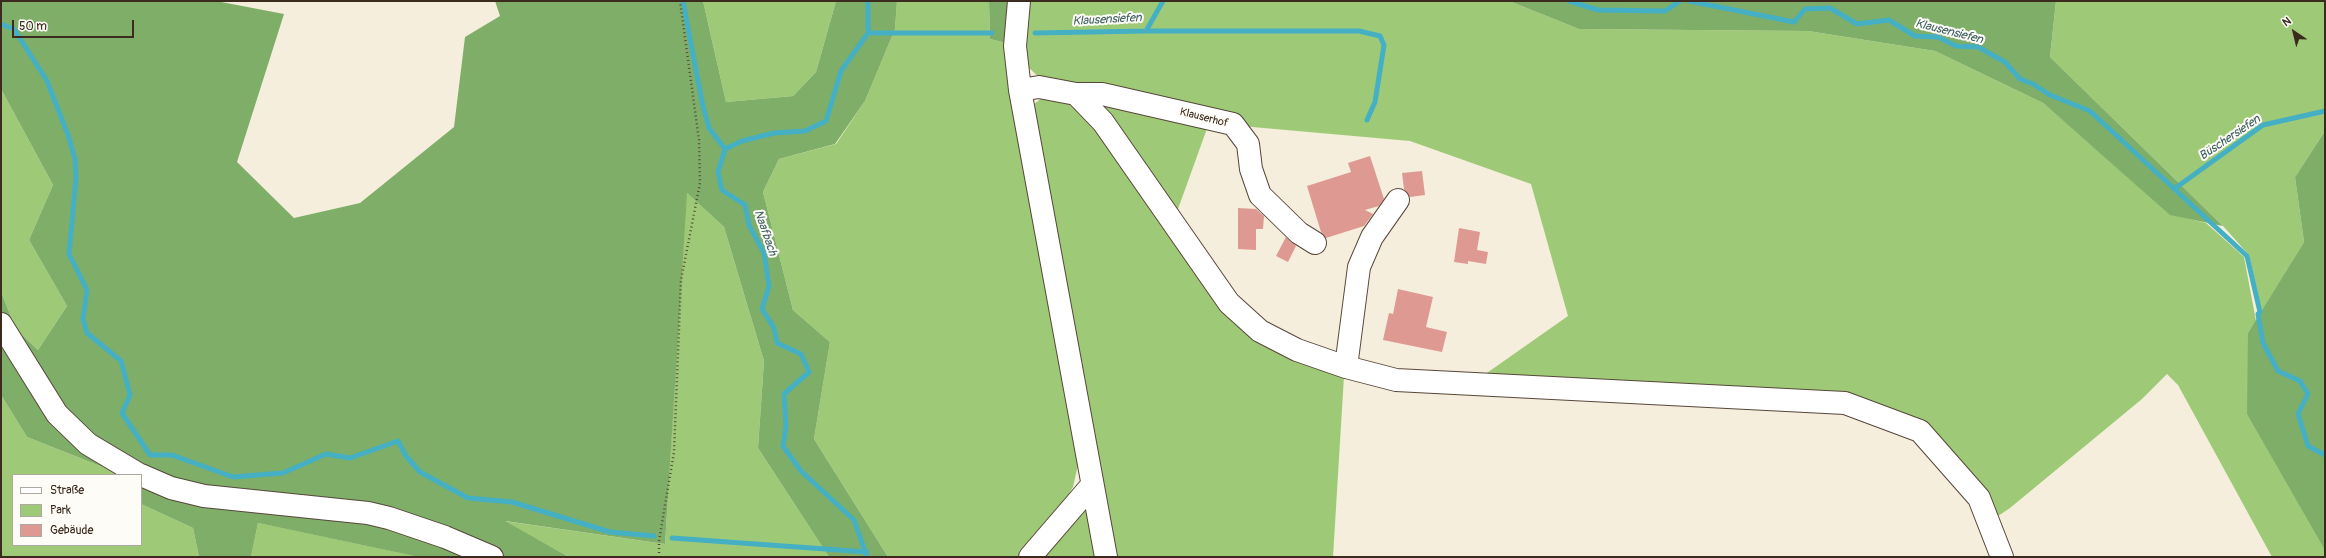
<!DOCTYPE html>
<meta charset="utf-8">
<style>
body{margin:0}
#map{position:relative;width:2326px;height:558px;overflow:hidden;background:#f6eedc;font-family:Pangolin,sans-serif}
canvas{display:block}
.frame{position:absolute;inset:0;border:2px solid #3b2a1e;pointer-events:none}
.legend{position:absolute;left:12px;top:474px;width:130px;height:72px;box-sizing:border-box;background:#fdfcf7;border:1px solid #afa8a0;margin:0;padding:5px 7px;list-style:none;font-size:12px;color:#3b2a1e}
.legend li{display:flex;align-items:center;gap:8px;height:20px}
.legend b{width:20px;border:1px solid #afa8a0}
.north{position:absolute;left:2274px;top:12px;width:40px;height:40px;-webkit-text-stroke:3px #fdfcf7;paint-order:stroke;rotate:325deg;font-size:11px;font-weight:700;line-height:16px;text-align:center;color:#3b2a1e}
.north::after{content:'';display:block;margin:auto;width:14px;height:18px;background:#3b2a1e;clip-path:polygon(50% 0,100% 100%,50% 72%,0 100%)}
.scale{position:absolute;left:12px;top:20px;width:122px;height:18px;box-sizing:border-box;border:2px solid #3b2a1e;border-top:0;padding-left:5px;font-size:12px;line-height:14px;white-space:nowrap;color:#3b2a1e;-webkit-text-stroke:3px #fdfcf7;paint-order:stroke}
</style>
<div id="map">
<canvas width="2326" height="558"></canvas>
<div class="frame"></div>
<ul class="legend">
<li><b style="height:5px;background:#fff"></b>Straße</li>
<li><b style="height:11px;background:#9eca77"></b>Park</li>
<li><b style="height:11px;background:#de9a92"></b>Gebäude</li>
</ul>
<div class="north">N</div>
<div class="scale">50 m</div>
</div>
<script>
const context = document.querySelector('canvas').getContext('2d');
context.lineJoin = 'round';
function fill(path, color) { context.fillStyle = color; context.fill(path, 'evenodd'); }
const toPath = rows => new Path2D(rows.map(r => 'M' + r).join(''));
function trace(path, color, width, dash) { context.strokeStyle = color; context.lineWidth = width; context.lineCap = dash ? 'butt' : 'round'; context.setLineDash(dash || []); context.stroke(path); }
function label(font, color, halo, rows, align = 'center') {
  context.font = font + ' Pangolin,sans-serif'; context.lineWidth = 4; context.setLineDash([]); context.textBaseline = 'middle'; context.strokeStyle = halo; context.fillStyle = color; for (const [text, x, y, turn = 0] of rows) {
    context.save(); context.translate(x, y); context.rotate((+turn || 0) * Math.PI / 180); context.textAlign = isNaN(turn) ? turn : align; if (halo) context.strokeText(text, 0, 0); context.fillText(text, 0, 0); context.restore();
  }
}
fill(toPath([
 [703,1,836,1,816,72,793,96,726,102],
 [897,1,989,1,990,39,1010,44,1078,465,1073,487,1060,509,1018,557,888,557,814,439,830,342,793,310,763,192,779,159,836,144,865,101,895,29],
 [1026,1,1509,1,1579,29,1808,31,1935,51,2043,103,2170,214,2206,223,2244,257,2256,321,2248,333,2325,550,2325,557,2272,557,2178,385,2167,374,2142,399,2010,508,1995,518,1893,411,1484,375,1568,316,1531,184,1410,141,1241,126,1043,81,1027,66,1020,52],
 [2056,1,2325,1,2325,131,2295,177,2304,242,2262,311,2249,255,2223,226,2050,57],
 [1,89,53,185,29,240,67,306,38,350,16,329,1,292],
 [1042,98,1067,100,1089,114,1222,301,1344,376,1333,557,1112,557,1031,112,1034,104],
 [1100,104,1209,123,1178,209,1171,214],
 [686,192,724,227,764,361,758,448,829,557,569,557,504,521,665,544],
 [1,395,27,437,123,475,13,475,13,545,141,545,141,504,193,528,199,557,1,557],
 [1081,511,1089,513,1100,557,1034,557],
 [258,523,278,527,420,557,251,557]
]), '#9eca77');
fill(toPath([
 [1,1,216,1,284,14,237,162,294,218,360,203,454,127,465,37,500,16,495,1,703,1,726,102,793,96,816,72,836,1,897,1,895,29,865,101,835,144,779,159,763,192,793,310,830,342,814,439,888,557,829,557,758,448,764,361,724,227,687,193,665,544,505,521,569,557,419,557,258,523,251,557,199,557,193,528,141,504,141,475,123,475,27,437,1,395,1,292,16,329,38,350,67,306,29,240,53,185,1,89],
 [989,1,1018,1,1010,44,990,39],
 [1509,1,2056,1,2050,57,2223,226,2170,215,2043,103,1935,51,1808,31,1579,29],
 [2325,131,2325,550,2247,414,2248,333,2304,242,2295,177]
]), '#7eae68');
trace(toPath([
 [683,1,702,102,709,128,725,149],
 [1569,1,1598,10,1665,11,1680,1],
 [1689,1,1794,22,1805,9,1830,8,1857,24,1889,20,1915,36,1938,37,1956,46,1978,47,2005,62,2020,79,2033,84,2050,95,2090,111,2247,256,2260,312,2258,314,2263,343,2278,371,2300,381,2308,394,2298,414,2308,446,2325,455],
 [1,24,14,29,47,81,68,135,75,159,76,178,69,254,87,290,83,319,87,333,121,361,130,395,122,413,150,455,172,455,233,477,283,473,326,454,350,458,398,441,406,456,420,472,468,498,512,502,610,532,654,536],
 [1146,31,1359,31,1380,36,1384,45,1375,102,1367,120],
 [868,33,992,33],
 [1035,33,1146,31,1163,1],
 [2174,189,2263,125,2325,111],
 [672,538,867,552],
 [867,557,854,520,801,471,783,446,786,426,784,394,809,372,801,354,777,343,774,328,762,309,769,286,764,253,749,225,745,205,722,190,718,172,725,149,742,141,774,133,805,131,826,121,841,71,868,33,868,1]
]), '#45b0c4', 5);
fill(toPath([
 [1370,156,1384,199,1379,206,1365,210,1373,214,1364,226,1326,238,1321,232,1307,186,1351,172,1348,163],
 [1422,171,1425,195,1410,197,1404,189,1402,173],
 [1238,208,1256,209,1264,216,1263,229,1256,229,1256,250,1238,249],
 [1459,228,1480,232,1477,250,1488,252,1486,264,1468,261,1468,264,1454,262],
 [1286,237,1296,246,1288,262,1276,256],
 [1398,289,1433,297,1426,327,1447,332,1442,352,1383,340,1389,313,1393,314]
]), '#de9a92');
const minor = toPath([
 [1019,1,1015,46,1020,90,1106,557],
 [1020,90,1039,87,1076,94,1103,122,1229,303,1260,331,1297,350,1346,367,1396,380,1845,403,1920,431,1979,498,2002,557],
 [1076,94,1102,94,1233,124,1248,144,1251,169,1260,195,1299,233,1315,243],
 [1,324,57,414,88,444,140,475],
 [1346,367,1359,267,1372,237,1398,200],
 [141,475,171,488,204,496,368,513,389,518,445,537,492,557],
 [1030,557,1092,485]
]);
trace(minor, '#57473a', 24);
trace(toPath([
 [659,557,659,541,674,452,681,280,700,183,699,140,680,1]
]), '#57473a', 2.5, [1, 3]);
trace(minor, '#fff', 22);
label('11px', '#3b2a1e', '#fdfcf7', [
 ["Klauserhof",1204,118,14]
]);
label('italic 12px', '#3f6060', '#fdfcf7', [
 ["Klausensiefen",1107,20,-3],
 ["Klausensiefen",1949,32,14],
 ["Büschersiefen",2230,138,-34],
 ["Naafbach",765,233,71]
]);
</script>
